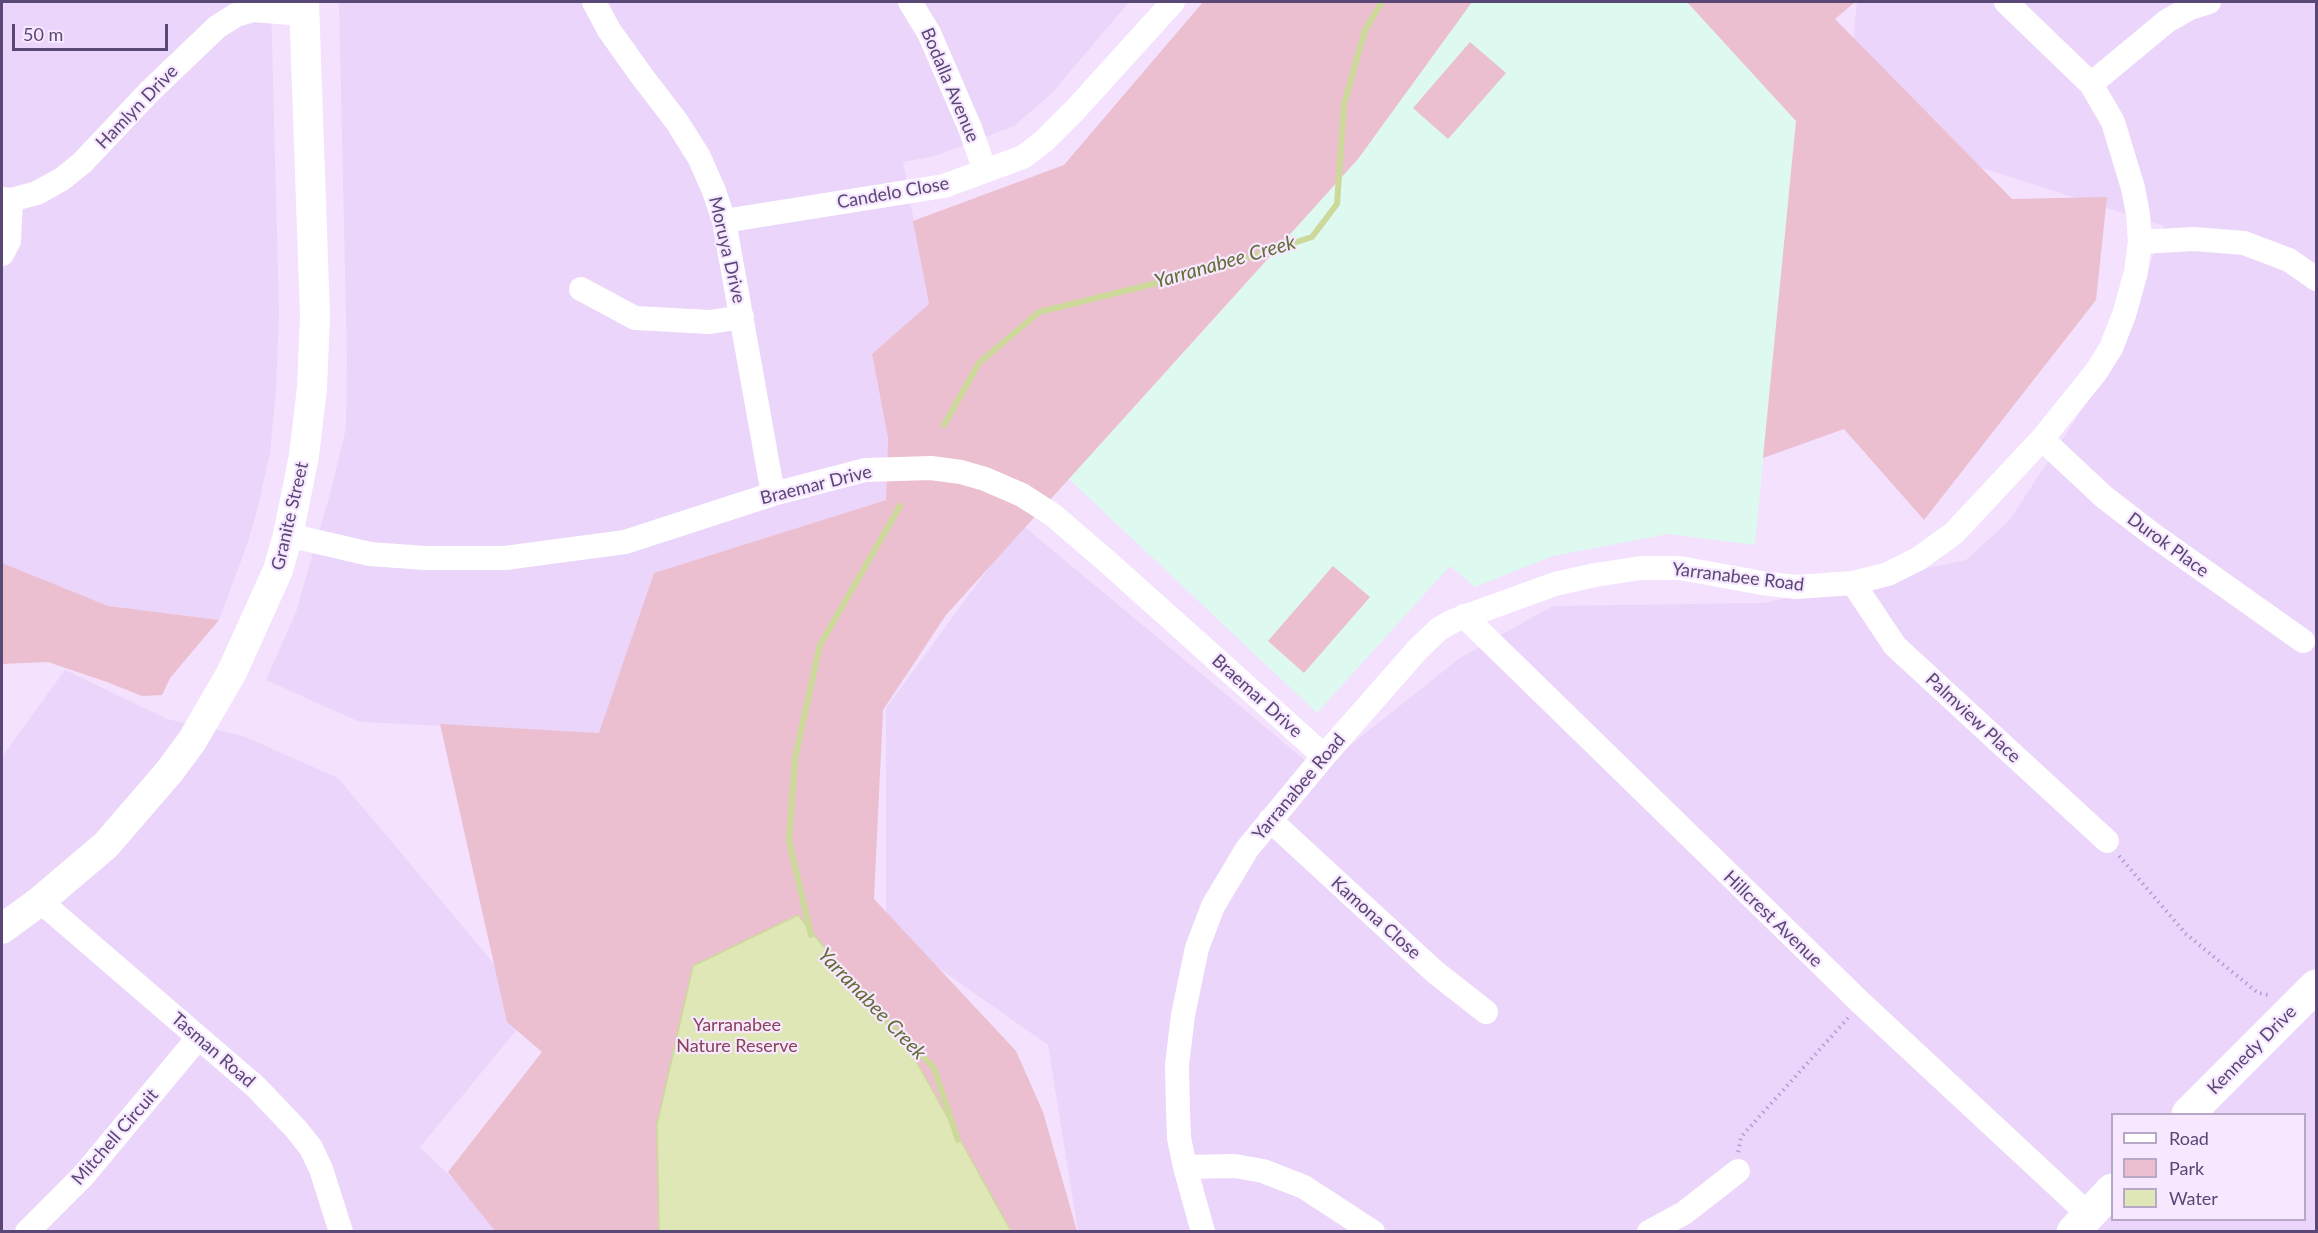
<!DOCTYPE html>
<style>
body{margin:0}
#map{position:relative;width:2318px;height:1233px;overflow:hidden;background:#f3e1fd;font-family:Lato,sans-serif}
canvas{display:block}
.frame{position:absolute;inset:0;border:3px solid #594775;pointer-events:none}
.legend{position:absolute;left:2111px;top:1113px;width:195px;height:108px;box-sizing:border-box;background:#f7e8ff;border:2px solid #b8a8c8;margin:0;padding:8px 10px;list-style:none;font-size:18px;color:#594775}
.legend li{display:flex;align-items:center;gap:12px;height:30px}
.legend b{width:30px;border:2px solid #b8a8c8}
.scale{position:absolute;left:12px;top:24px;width:156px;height:27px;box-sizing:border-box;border:3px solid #594775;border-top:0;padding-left:8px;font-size:18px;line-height:21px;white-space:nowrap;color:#594775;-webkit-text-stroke:4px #f7e8ff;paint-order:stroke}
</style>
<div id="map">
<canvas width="2318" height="1233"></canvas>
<div class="frame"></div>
<ul class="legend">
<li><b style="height:8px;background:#fff"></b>Road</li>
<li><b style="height:16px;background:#ebbfcf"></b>Park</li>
<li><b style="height:16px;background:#dee7b5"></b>Water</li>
</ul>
<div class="scale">50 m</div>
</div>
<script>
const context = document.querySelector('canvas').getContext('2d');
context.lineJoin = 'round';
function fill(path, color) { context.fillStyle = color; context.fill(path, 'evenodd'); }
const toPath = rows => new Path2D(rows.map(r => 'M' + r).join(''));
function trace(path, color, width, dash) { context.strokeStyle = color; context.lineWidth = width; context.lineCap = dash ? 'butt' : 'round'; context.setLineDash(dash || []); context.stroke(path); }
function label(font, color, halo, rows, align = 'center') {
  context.font = font + ' Lato,sans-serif'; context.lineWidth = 4.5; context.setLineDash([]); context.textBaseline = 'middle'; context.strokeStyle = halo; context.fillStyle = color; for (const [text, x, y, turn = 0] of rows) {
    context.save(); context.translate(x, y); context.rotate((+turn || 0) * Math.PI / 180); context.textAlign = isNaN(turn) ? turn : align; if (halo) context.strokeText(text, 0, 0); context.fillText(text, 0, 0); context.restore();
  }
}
fill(toPath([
 [2,2,271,2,279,315,276,391,270,453,258,506,248,542,219,620,108,607,2,563],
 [339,2,1129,2,1052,93,1014,126,935,156,903,162,929,304,872,355,888,438,886,500,654,573,600,733,360,722,266,680,296,612,330,494,346,428,347,360],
 [1857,2,2316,2,2316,1231,1078,1231,1048,1045,886,931,886,708,1021,524,1318,771,1460,658,1553,606,1763,603,1966,560,2009,521,2117,356,2164,226,1976,166,1852,52],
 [2112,1114,2304,1114,2304,1220,2112,1220],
 [65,670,167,719,243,736,338,778,533,1010,420,1147,507,1231,2,1232,2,757]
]), '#ebd5fa');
fill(toPath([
 [1472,2,1687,2,1796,121,1755,545,1668,534,1553,556,1475,587,1450,566,1317,713,1069,479,1358,159]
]), '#def9f0');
fill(toPath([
 [1203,2,1472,2,1358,159,946,615,883,710,874,899,1016,1051,1043,1112,1077,1231,495,1231,448,1172,542,1052,507,1022,440,724,599,733,654,573,886,500,888,438,872,354,929,304,913,221,1064,165],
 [1687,2,1855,2,1835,19,2012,199,2107,197,2096,300,1924,520,1844,429,1763,458,1796,121],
 [1470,42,1506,73,1448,139,1413,108],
 [2,563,108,606,219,620,170,678,162,695,142,696,107,682,48,662,2,664],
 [1333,566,1370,597,1304,673,1268,641]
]), '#ebbfcf');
const water = toPath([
 [798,915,915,1059,1011,1231,659,1231,657,1124,693,966,798,915]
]);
fill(water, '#dee7b5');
trace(water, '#cdd99a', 1.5);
trace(toPath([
 [944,425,979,363,1039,312,1210,270,1312,237,1337,204,1344,104,1365,30,1382,2],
 [811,935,789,841,795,758,820,645,900,506],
 [862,995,934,1068,958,1140]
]), '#cdd99a', 6);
trace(toPath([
 [2119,856,2186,934,2258,993,2269,995],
 [1738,1152,1741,1137,1848,1018]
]), '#b59bd8', 4, [1.5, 4.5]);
trace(toPath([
 [594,2,609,30,641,75,677,122,699,157,714,191,724,221,773,494],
 [910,2,929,33,970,128,985,171],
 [2091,84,2167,21,2190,8,2209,2],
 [2,199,11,200,37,193,62,179,82,163,149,92,217,27,236,15,253,10,304,14],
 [724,221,944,186,1023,157,1044,141,1075,110,1173,2],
 [2140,242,2194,239,2244,243,2289,260,2316,279],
 [2,254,9,241,11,200],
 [581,289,635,318,710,322,742,317],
 [2042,439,2104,497,2152,534,2303,641],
 [288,535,370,554,425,558,505,558,625,542,773,494,865,470,931,468,961,472,985,479,1022,495,1053,515,1110,564,1324,756],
 [1853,583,1895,646,2107,841],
 [1464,616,1861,1003,2088,1214],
 [1270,820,1435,972,1486,1012],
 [40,901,256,1087,296,1129,311,1148,321,1169,341,1232],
 [1185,1167,1235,1166,1263,1171,1304,1187,1373,1232],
 [27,1232,83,1176,198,1038],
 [1203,1232,1185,1167,1179,1138,1178,1111,1177,1065,1183,1015,1197,948,1213,906,1247,849,1324,756,1418,649,1439,629,1453,621,1555,584,1595,575,1641,568,1680,568,1762,583,1796,587,1853,583,1888,574,1918,559,1954,533,2042,439,2096,372,2111,348,2124,315,2136,272,2140,242,2138,214,2133,188,2113,122,2091,84,2006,2],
 [1649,1232,1684,1213,1738,1171]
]), '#fff', 24);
trace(toPath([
 [2,929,40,901,106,845,169,772,192,741,232,672,278,570,288,535,304,456,312,388,315,316,304,2]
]), '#fff', 30);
trace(toPath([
 [2188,1114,2316,986],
 [2073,1232,2112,1190]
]), '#fff', 33);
label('18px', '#594775', '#f7e8ff', [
 ["Bodalla Avenue",950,85,67],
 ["Hamlyn Drive",137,107,-46],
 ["Candelo Close",893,193,-10],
 ["Moruya Drive",727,250,77],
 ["Braemar Drive",816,485,-14],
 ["Granite Street",290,516,-77],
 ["Durok Place",2168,545,36],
 ["Yarranabee Road",1738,577,7],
 ["Braemar Drive",1257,696,42],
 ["Palmview Place",1973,718,43],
 ["Yarranabee Road",1299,787,-50],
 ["Kamona Close",1376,918,42],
 ["Hillcrest Avenue",1773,919,44],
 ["Tasman Road",213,1050,41],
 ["Kennedy Drive",2252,1050,-45],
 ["Mitchell Circuit",115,1137,-49]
]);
label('18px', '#884355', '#f7e8ff', [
 ["Yarranabee",737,1025],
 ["Nature Reserve",737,1046]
]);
label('italic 20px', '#626d35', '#f7e8ff', [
 ["Yarranabee Creek",1225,262,-16],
 ["Yarranabee Creek",872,1004,46]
]);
</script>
